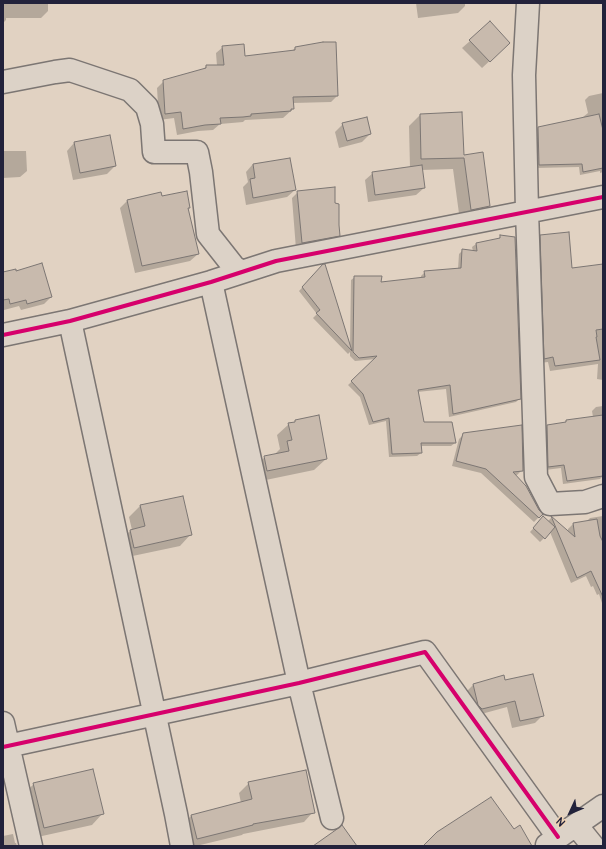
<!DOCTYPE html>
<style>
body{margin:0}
#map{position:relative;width:606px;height:849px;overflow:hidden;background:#e1d2c2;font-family:Pangolin,sans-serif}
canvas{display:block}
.frame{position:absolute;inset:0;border:4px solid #22223b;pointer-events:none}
.north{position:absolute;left:550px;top:793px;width:40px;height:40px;-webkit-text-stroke:3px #eed3b5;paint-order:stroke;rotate:226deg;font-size:11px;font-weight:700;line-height:16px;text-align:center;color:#22223b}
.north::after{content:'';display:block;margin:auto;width:14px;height:18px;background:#22223b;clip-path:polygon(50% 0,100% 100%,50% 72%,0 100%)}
</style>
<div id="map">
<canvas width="606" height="849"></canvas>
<div class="frame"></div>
<div class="north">N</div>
</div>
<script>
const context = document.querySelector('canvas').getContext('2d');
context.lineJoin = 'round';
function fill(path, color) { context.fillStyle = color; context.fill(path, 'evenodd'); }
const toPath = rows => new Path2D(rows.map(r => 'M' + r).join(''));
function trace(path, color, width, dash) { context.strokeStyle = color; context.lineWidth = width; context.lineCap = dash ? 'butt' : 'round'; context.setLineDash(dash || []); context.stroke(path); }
fill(toPath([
 [3,3,48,3,48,11,41,18,6,18,6,20,3,23],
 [416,3,465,3,465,6,458,13,418,18],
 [470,41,509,43,482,68,462,48],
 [223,47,244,57,291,52,295,48,337,96,331,102,293,103,293,109,283,118,245,120,243,122,220,124,213,130,198,131,177,135,174,118,159,120,157,88,164,81,203,70,206,66,217,66,216,53],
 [603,93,603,172,600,173,600,171,580,175,579,167,535,168,534,131,538,128,584,118,583,117,588,113,585,100,589,96],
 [420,115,463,156,482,154,489,206,478,217,460,221,453,169,421,170,424,188,416,195,368,202,365,180,373,173,410,168,409,126],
 [343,124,370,134,362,142,339,148,335,132],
 [109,136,115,166,107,174,73,180,67,151,74,143],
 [3,151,26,151,27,171,20,177,3,178],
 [253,164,295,190,287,197,246,205,243,187,248,182,246,172],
 [298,192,334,204,339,235,333,242,296,249,292,198],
 [161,197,189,208,187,209,198,254,190,261,135,273,120,208,127,201],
 [501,236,520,398,516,402,449,417,446,389,417,392,423,423,455,443,451,446,420,446,421,453,417,456,389,457,386,421,369,425,360,397,348,385,376,359,355,361,350,356,350,352,348,354,313,318,317,314,299,291,324,265,350,346,351,280,355,277,380,283,421,278,421,276,425,272,458,269,459,254,463,250,473,251,472,247,476,244,498,239],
 [541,236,571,270,603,265,603,380,597,379,598,364,550,371,548,362,540,363,536,242],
 [16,272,51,297,44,304,21,310,19,306,4,310,3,273],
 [603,406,603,476,600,479,563,484,561,468,545,470,544,429,547,426,563,424,566,421,593,417,592,411,596,407],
 [296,421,326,459,314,470,256,482,253,468,265,457,276,454,276,453,280,449,277,435,289,424,294,423],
 [464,434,522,470,517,475,515,476,538,510,542,514,534,522,481,473,452,466,459,439],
 [140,506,191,534,180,546,123,558,119,542,131,530,132,530,129,517],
 [603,516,603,606,599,594,597,595,593,586,591,587,586,576,571,583,550,532,540,542,530,532,543,518,548,521,551,518,568,533,568,529,573,524,586,522,590,518],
 [503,677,505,681,543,715,535,723,512,728,507,707,474,716,466,692,473,685],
 [249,783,313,812,304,822,243,834,242,835,196,846,187,846,182,825,192,815,241,803,239,793],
 [34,784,103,813,92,825,33,838,22,795],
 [13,834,15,843,16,843,17,846,3,846,3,836]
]), '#0003');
const building = toPath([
 [490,21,510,43,490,62,469,40,490,21],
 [323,42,336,42,338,96,293,97,294,109,291,109,291,111,251,114,251,116,243,117,220,118,221,124,205,125,183,129,181,112,165,114,163,80,206,68,206,65,224,65,222,46,244,44,245,56,295,50,295,47,323,42],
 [462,112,464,155,483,152,490,206,471,210,464,158,421,159,420,114,462,112],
 [599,114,603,130,603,168,583,172,582,164,539,165,538,127,599,114],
 [367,117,371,134,347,141,342,123,367,117],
 [110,135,116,166,80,173,74,142,110,135],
 [290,158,296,190,253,198,250,179,255,178,253,164,290,158],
 [422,165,425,188,375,195,372,172,422,165],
 [335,187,335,203,339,204,339,225,340,236,302,243,297,191,335,187],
 [187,191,190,208,188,208,199,254,142,266,127,200,161,192,162,196,187,191],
 [569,232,572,268,603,264,603,329,596,330,597,337,596,337,600,360,555,366,553,357,544,359,540,235,569,232],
 [500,235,515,237,521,399,453,414,450,385,418,390,424,422,452,422,456,443,421,443,422,453,392,454,389,418,373,422,363,394,351,381,377,356,359,358,353,352,354,276,382,276,381,282,425,277,424,271,461,268,462,249,477,251,476,243,500,238,500,235],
 [42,263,52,297,27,304,26,300,10,304,9,299,3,300,3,272,16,269,16,271,42,263],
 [323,264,325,264,352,351,316,313,320,310,302,287,323,264],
 [319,415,327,459,267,471,264,456,289,451,287,441,292,440,288,423,295,422,295,420,319,415],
 [603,415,603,476,567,481,564,465,548,467,547,425,566,422,566,420,603,415],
 [522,425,523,471,513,472,526,486,539,510,543,514,539,518,486,469,456,461,463,433,522,425],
 [183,496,192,535,134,548,130,530,145,526,140,505,183,496],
 [543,516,555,527,545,539,533,528,543,516],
 [551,516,575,537,573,523,597,519,600,536,603,542,603,597,591,571,577,578,551,516],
 [533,674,544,716,520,721,515,701,482,709,478,705,473,684,504,675,505,680,533,674],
 [93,769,104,814,44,828,33,783,93,769],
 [306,770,315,813,253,824,253,825,197,839,191,815,252,799,248,782,306,770],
 [491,797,514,829,520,825,532,846,423,846,437,832,491,797],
 [342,825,357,846,313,846,340,827,342,825]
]);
fill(building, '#c8baad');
trace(building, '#7c7673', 1);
const minor = toPath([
 [528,3,524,75,527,211,536,477,550,504,585,502,603,496],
 [3,82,55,72,70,70,130,90,147,107,152,124,154,152,197,152,201,172,208,234,234,267,242,272],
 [211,282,299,683,332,818],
 [70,321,176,814,182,846],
 [3,335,70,321,211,282,276,261,603,197],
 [3,723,31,846],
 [3,747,299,683,425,652,558,837],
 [576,825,593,846],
 [547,845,603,806]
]);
trace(minor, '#7c7673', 25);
trace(minor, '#dcd2c7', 22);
trace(toPath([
 [3,335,70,321,211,282,276,261,603,197],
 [3,747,299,683,425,652,558,837]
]), '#d6006c', 4);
</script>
